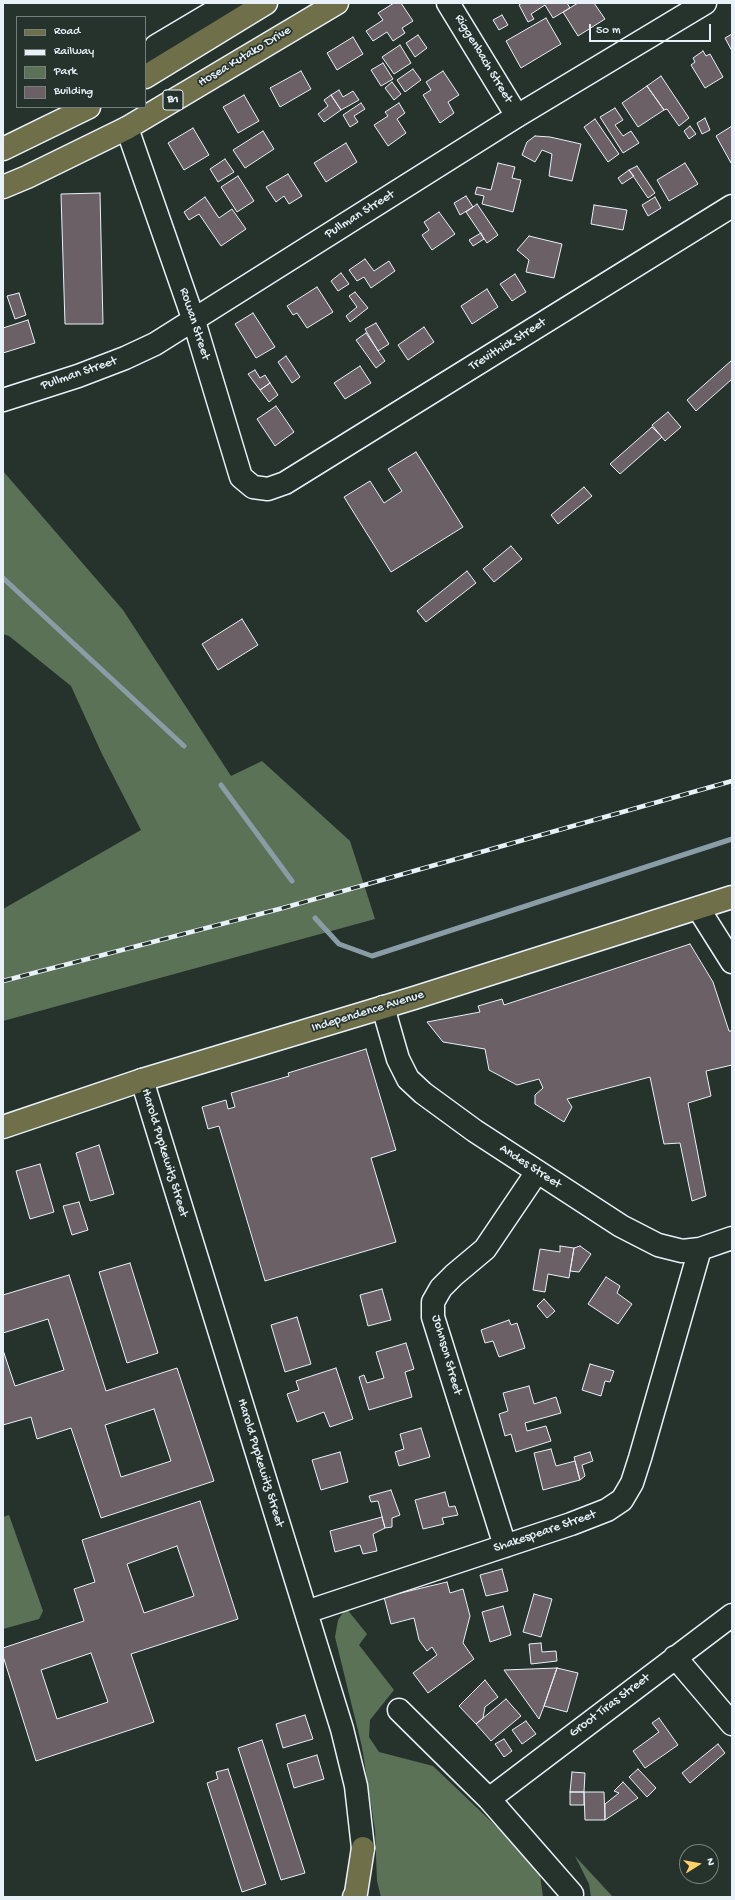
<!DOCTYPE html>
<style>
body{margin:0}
#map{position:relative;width:735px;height:1900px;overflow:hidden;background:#26332d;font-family:"Gochi Hand",sans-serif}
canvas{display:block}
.frame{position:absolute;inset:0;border:4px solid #e8f1f8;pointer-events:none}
.legend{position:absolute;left:16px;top:16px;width:130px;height:92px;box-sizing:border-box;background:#26332d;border:1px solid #747f7e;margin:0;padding:5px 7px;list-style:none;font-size:12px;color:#e8f1f8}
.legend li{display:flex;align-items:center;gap:8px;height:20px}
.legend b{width:20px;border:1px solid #747f7e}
.north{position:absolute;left:679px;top:1844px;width:40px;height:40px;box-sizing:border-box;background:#26332d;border:1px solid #747f7e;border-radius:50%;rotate:79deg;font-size:11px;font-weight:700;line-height:16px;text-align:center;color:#e8f1f8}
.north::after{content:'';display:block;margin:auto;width:14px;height:18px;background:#ffd166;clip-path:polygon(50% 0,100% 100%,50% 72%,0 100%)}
.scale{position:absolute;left:589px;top:24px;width:122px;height:18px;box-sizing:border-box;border:2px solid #e8f1f8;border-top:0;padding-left:5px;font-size:12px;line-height:14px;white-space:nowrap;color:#e8f1f8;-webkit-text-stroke:3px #26332d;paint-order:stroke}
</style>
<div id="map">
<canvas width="735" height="1900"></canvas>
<div class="frame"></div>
<ul class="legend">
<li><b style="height:5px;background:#6f704a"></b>Road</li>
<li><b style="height:5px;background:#e8f1f8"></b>Railway</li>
<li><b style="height:11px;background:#5b7256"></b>Park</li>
<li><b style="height:11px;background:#6a6065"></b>Building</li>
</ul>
<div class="north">N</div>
<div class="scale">50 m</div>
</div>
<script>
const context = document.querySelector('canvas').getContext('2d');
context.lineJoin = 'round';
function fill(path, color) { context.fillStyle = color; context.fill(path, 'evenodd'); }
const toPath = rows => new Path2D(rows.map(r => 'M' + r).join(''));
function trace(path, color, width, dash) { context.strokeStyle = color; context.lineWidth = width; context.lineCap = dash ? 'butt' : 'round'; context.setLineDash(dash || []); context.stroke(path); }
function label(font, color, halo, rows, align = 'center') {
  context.font = font + ' "Gochi Hand",sans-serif'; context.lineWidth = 3.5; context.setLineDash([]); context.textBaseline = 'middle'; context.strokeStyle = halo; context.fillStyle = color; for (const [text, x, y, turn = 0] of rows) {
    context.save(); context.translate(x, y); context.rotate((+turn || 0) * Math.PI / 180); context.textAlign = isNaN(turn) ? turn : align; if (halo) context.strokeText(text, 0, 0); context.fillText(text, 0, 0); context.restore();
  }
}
fill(toPath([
 [3,471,123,610,231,776,262,761,350,841,375,919,3,1021,3,909,141,830,102,754,71,686,9,636,3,634],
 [9,1515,43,1611,39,1619,3,1629,3,1517],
 [346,1608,367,1634,359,1645,394,1690,370,1720,369,1737,379,1752,433,1766,539,1867,543,1897,381,1897,377,1881,375,1830,362,1747,335,1637,338,1620],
 [575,1856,613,1897,591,1897,589,1884]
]), '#5b7256');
trace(toPath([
 [3,578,184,746],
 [221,785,292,881],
 [315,918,339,944,372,956,732,839]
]), '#8a9da6', 5);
const building = toPath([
 [394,3,401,3,413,21,402,28,405,33,393,41,387,32,373,41,366,31,383,20,378,13,394,3],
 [522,3,567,3,570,8,553,18,545,5,531,14,534,19,528,22,519,5,522,3],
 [578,3,594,3,605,19,578,36,563,12,578,3],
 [502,15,508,25,499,30,493,20,502,15],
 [546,18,561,44,521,68,506,41,546,18],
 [732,34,732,51,725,38,732,34],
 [418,35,427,48,415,57,406,43,418,35],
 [353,37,363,54,337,70,327,53,353,37],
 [400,45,411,63,394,74,382,57,400,45],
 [703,51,706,56,710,54,723,77,705,88,691,65,695,62,693,58,703,51],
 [383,63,393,79,381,86,371,70,383,63],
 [413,69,421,80,405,92,397,80,413,69],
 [301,71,311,89,280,107,270,88,301,71],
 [443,71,459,95,448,102,454,113,440,123,423,95,431,90,426,82,443,71],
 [661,76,689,118,679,126,667,109,664,110,647,86,661,76],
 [392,82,401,94,394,100,385,88,392,82],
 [647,86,664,110,638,127,622,103,647,86],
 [339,90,343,97,353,91,359,100,341,110,331,95,339,90],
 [244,95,259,121,238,133,223,107,244,95],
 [331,95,341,110,324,122,318,114,328,106,324,100,331,95],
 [361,103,365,109,354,116,358,122,350,127,343,115,361,103],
 [399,103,405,113,397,119,406,133,388,146,374,125,388,116,385,112,399,103],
 [615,108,623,120,615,125,623,136,631,131,639,143,623,153,600,117,615,108],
 [705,118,710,130,702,134,697,123,705,118],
 [595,119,619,154,608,162,584,127,595,119],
 [690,126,696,134,689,139,684,131,690,126],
 [732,126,732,163,731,163,716,136,732,126],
 [193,128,209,155,184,170,168,143,193,128],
 [263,131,274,149,245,168,233,150,263,131],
 [535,136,550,137,581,144,572,181,549,176,552,154,542,150,535,162,522,155,527,142,535,136],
 [346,143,357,162,326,182,314,163,346,143],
 [225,159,234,172,218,182,210,169,225,159],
 [498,163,515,167,512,178,521,180,513,212,482,204,484,196,475,194,477,187,491,190,498,163],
 [685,163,698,184,669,201,657,180,685,163],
 [637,166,655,193,648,198,629,170,637,166],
 [629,170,634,176,622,184,618,178,629,170],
 [288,174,302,196,289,204,284,196,276,202,266,187,288,174],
 [238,176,254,201,237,212,221,187,238,176],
 [100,193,103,324,65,324,61,194,100,193],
 [466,196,473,207,460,215,454,203,466,196],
 [205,197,219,218,232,209,246,229,221,246,199,214,189,220,184,212,205,197],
 [655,197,661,208,648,216,642,205,655,197],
 [477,204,498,235,487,243,466,212,477,204],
 [594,205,627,210,623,230,591,224,594,205],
 [439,212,455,234,432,250,422,235,429,230,424,222,439,212],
 [481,233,484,239,473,246,469,240,481,233],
 [529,236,562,244,554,278,526,272,529,260,517,250,529,236],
 [365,259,374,271,389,261,395,271,371,288,364,277,357,281,349,270,365,259],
 [341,273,349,284,338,291,331,281,341,273],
 [515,274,526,292,512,301,500,284,515,274],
 [317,287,333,312,307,328,297,313,293,315,287,306,317,287],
 [487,289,498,307,472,324,461,306,487,289],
 [355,292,368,308,350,322,346,316,357,307,349,296,355,292],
 [19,293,26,315,15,319,7,296,19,293],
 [253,313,275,347,256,358,235,324,253,313],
 [28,320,35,343,3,353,3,328,28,320],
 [376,323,389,344,378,351,365,329,376,323],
 [424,327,434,342,408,360,398,345,424,327],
 [366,333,385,361,376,368,356,340,366,333],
 [286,356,300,377,292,383,278,362,286,356],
 [732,360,732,379,696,411,687,400,732,360],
 [360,366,371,383,345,399,334,383,360,366],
 [255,370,260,378,265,375,270,383,260,390,248,374,255,370],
 [270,383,278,395,269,402,260,390,270,383],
 [276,406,294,432,275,446,257,419,276,406],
 [668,412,681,427,665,441,652,425,668,412],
 [652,427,662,437,620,474,610,464,652,427],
 [416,452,463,527,391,572,344,497,370,481,384,503,402,491,388,469,416,452],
 [584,487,592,496,558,524,551,515,584,487],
 [511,546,522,559,494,582,483,569,511,546],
 [467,571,476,583,426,622,417,611,467,571],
 [242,619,258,645,218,670,202,644,242,619],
 [690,944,713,982,729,1031,732,1031,732,1065,706,1071,711,1096,688,1103,706,1196,692,1201,680,1143,664,1144,650,1077,567,1099,572,1107,564,1122,535,1104,535,1095,543,1088,539,1079,517,1085,489,1070,485,1049,443,1042,427,1022,480,1012,478,1006,502,999,504,1005,690,944],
 [366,1049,396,1150,371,1158,396,1242,265,1281,219,1126,208,1129,202,1107,226,1100,228,1109,235,1107,231,1093,289,1076,288,1073,366,1049],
 [99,1145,114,1194,90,1201,76,1153,99,1145],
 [40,1164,54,1212,30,1219,16,1171,40,1164],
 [79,1202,88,1230,72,1235,63,1206,79,1202],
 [560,1246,574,1248,569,1278,548,1274,545,1292,533,1290,540,1249,560,1252,560,1246],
 [580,1246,591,1254,579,1272,570,1271,574,1248,580,1246],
 [130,1263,158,1353,127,1363,99,1272,130,1263],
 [69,1275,106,1391,177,1368,214,1481,101,1518,71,1428,37,1439,31,1417,3,1425,3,1350,15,1386,64,1370,48,1319,3,1333,3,1295,69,1275],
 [154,1409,171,1461,121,1477,105,1425,154,1409],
 [606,1277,620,1286,617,1293,632,1304,618,1324,588,1304,606,1277],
 [382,1289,391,1320,368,1326,360,1295,382,1289],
 [544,1299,555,1311,547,1318,537,1306,544,1299],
 [297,1317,311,1364,285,1372,271,1325,297,1317],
 [509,1320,511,1325,517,1323,525,1348,499,1357,493,1341,485,1343,481,1330,509,1320],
 [406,1343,414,1369,405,1372,412,1397,369,1410,359,1377,364,1375,367,1383,384,1378,376,1352,406,1343],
 [590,1364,614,1371,610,1382,605,1381,601,1396,582,1390,590,1364],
 [336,1368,353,1419,330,1427,324,1412,297,1422,287,1394,299,1390,296,1381,336,1368],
 [529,1386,534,1404,556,1397,561,1413,525,1423,527,1431,546,1426,551,1441,516,1452,511,1434,505,1436,499,1414,508,1411,503,1393,529,1386],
 [421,1428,430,1457,399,1466,395,1452,404,1449,400,1434,421,1428],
 [551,1449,556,1466,575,1461,580,1480,543,1490,534,1453,551,1449],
 [340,1452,348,1482,321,1490,312,1460,340,1452],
 [590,1452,593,1461,582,1465,585,1476,580,1480,574,1457,590,1452],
 [391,1490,400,1515,392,1518,392,1527,385,1528,378,1501,371,1502,369,1496,391,1490],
 [445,1492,449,1507,455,1506,458,1515,442,1518,444,1524,423,1529,415,1500,445,1492],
 [200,1501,238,1619,131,1654,154,1722,36,1761,3,1656,3,1648,84,1621,74,1589,95,1582,82,1540,200,1501],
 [177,1546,194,1596,144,1613,127,1564,177,1546],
 [91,1653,108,1702,57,1719,41,1670,91,1653],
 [382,1517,385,1528,373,1534,377,1551,363,1554,360,1545,335,1552,330,1531,382,1517],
 [502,1569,508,1591,486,1596,480,1575,502,1569],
 [447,1582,450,1593,463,1589,470,1616,463,1643,474,1659,428,1693,413,1673,437,1655,432,1647,427,1651,419,1640,414,1618,391,1624,384,1597,447,1582],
 [534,1594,552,1599,541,1637,523,1632,534,1594],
 [503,1606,511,1635,490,1642,482,1612,503,1606],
 [541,1643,542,1652,556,1651,557,1661,531,1664,529,1644,541,1643],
 [557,1668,578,1673,567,1712,544,1706,557,1668],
 [557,1668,544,1706,539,1719,504,1670,557,1668],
 [485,1680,498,1697,485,1707,483,1718,476,1724,459,1706,485,1680],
 [506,1699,521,1716,491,1741,476,1724,506,1699],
 [305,1715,313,1739,283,1748,276,1724,305,1715],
 [659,1718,678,1745,645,1768,633,1751,659,1732,652,1723,659,1718],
 [526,1721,536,1734,522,1744,512,1730,526,1721],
 [504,1739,512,1751,504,1757,495,1744,504,1739],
 [262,1740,305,1873,281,1880,238,1748,262,1740],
 [718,1744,725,1753,690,1783,682,1773,718,1744],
 [317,1755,324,1779,294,1788,287,1764,317,1755],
 [228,1769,266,1884,242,1892,207,1783,218,1779,216,1772,228,1769],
 [638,1769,656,1788,647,1797,629,1777,638,1769],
 [572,1772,585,1773,584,1792,570,1792,572,1772],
 [623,1782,638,1798,605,1820,605,1804,619,1793,614,1791,623,1782],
 [570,1792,584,1792,584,1805,570,1805,570,1792],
 [584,1792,604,1792,605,1820,585,1820,584,1792]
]);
fill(building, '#6a6065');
trace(building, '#e8f1f8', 1);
const minor = toPath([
 [448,3,517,116],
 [145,69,156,46,225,5,235,3],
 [127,128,194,321,241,477,253,487,268,489,285,483,732,206],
 [3,400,78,376,125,358,155,344,517,116,705,3],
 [698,908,732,962],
 [383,1007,398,1059,408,1079,423,1093,475,1131,621,1226,658,1245,682,1251,700,1249,732,1238],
 [142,1080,342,1729,356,1786,363,1848],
 [505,1546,433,1317,433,1302,441,1288,454,1275,485,1249,537,1172],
 [306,1612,571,1524,607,1510,622,1500,632,1483,640,1458,700,1249],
 [675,1657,732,1724],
 [399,1710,489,1799,572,1894],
 [489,1799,732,1615]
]);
const major = toPath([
 [145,77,266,3],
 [3,149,89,107],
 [3,187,27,177,127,128,337,3],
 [3,1127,142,1080,414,998,732,897],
 [354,1897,356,1893,363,1848]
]);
trace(minor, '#e8f1f8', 25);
trace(major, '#e8f1f8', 25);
trace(minor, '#26332d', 22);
trace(major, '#6f704a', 22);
const rail = toPath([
 [3,981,283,908,732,781]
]);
trace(rail, '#e8f1f8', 4.5);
trace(rail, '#26332d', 3, [9]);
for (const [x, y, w] of [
 [173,100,20]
]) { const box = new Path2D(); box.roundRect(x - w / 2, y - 10, w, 20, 3); context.fillStyle = '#26332d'; context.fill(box); trace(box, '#e8f1f8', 1); }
label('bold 12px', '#e8f1f8', null, [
 ["B1",173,100]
]);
label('13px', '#e8f1f8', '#26332d', [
 ["Hosea Kutako Drive",245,57,-31],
 ["Riggenbach Street",483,59,59],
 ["Pullman Street",360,215,-32],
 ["Rowan Street",194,324,72],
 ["Trevithick Street",508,345,-32],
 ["Pullman Street",79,374,-19],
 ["Independence Avenue",368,1012,-17],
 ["Harold Pupkewitz Street",164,1153,73],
 ["Andes Street",530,1167,33],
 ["Johnson Street",446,1355,74],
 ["Harold Pupkewitz Street",260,1463,73],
 ["Shakespeare Street",545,1532,-19],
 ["Groot Tiras Street",610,1706,-37]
]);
</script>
